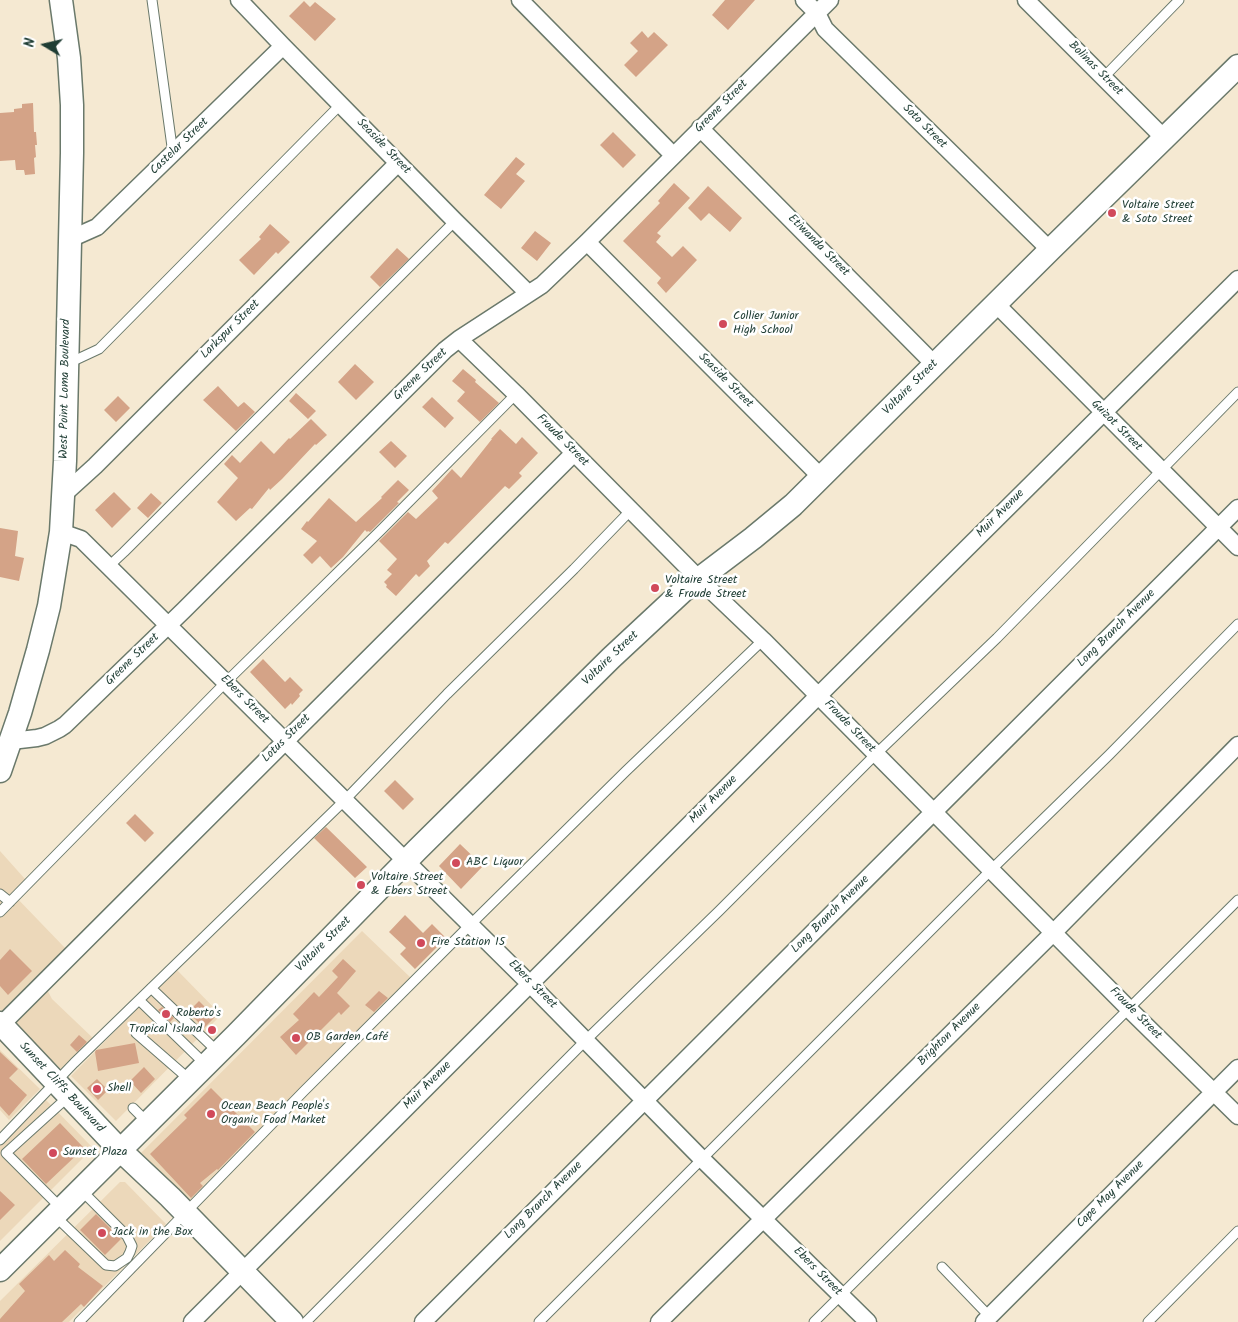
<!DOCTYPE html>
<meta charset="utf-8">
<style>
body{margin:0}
#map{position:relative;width:1238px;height:1322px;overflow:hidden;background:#f5e9d2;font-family:Kalam,sans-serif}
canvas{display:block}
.north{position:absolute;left:20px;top:20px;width:50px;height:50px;-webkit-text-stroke:4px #fff;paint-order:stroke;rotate:279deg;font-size:14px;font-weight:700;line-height:20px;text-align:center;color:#1f3d34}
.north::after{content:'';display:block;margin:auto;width:18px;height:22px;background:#1f3d34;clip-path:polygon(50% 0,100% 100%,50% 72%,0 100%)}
</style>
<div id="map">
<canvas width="1238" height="1322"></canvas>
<div class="north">N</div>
</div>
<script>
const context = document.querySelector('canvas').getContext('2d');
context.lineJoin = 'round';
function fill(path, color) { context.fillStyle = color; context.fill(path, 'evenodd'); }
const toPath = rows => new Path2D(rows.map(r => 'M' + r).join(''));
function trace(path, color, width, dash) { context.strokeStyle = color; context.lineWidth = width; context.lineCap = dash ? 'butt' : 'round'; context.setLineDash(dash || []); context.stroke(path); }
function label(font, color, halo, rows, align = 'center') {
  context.font = font + ' Kalam,sans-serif'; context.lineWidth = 5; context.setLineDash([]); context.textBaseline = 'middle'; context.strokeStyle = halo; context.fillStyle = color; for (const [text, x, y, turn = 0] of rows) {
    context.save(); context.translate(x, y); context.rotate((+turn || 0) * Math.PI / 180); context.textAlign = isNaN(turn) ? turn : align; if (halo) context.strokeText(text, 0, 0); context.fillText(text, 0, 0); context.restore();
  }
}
fill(toPath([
 [0,851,25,879,13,894,66,949,40,976,52,999,94,1039,61,1069,0,1009],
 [362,931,411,978,191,1203,141,1153],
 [176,969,221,1015,116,1121,71,1076],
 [0,1050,40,1089,9,1120,0,1110],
 [46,1100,93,1148,0,1241,0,1146],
 [120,1182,125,1182,166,1224,69,1322,0,1322,0,1301]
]), '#ecd8ba');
fill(toPath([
 [725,0,755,0,728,30,712,15],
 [304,1,310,7,315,2,336,19,315,41,289,16],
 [642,31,648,38,654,32,668,45,636,77,624,65,638,51,630,43],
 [33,103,34,132,36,132,37,145,35,145,36,157,34,158,35,174,25,175,24,170,16,170,15,160,0,161,0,113,14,112,14,109,22,108,22,104],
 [613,132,636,155,623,168,600,145],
 [516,157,525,164,516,174,525,181,501,209,484,195],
 [674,183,690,198,657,233,661,236,656,242,672,257,683,246,697,260,666,293,657,283,661,278,623,241,660,203,658,201],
 [708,186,742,218,730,232,709,213,701,221,688,208],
 [270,224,290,242,278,254,276,252,254,275,239,260,261,239,259,237],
 [535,231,551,243,537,261,521,248],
 [397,248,409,259,380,287,370,277],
 [355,364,374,382,356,400,338,382],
 [463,369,476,380,475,382,499,403,480,422,457,401,465,392,452,381],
 [218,386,238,407,244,402,255,412,236,431,203,400],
 [296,393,316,411,308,419,289,401],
 [118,396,130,408,116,422,104,410],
 [432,397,454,418,445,428,422,407],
 [311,419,327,435,316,445,315,444,282,479,270,490,269,488,252,509,250,508,236,521,217,502,238,478,224,464,232,455,240,463,261,441,274,454,289,438,290,439],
 [500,429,516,444,522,437,538,453,519,473,522,476,509,489,505,486,448,544,445,542,427,561,430,566,419,577,416,574,396,596,386,587,387,585,384,582,392,574,387,570,397,559,379,541,408,512,416,519,438,498,432,491,444,478,452,469,461,478,492,439,491,439],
 [391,441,407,456,395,468,379,452],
 [398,480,409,490,397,502,399,503,370,532,368,531,367,532,365,530,343,557,331,568,320,556,312,564,303,555,317,541,301,529,307,521,308,522,329,498,356,522,382,498,381,497],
 [114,492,131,509,112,528,95,510],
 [151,493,162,503,148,518,137,508],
 [0,528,18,531,15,556,24,558,19,581,0,577],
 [263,659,285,682,290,677,303,690,299,694,300,696,292,705,291,703,285,709,250,672],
 [395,780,414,799,403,810,384,791],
 [135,814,154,833,145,842,126,823],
 [326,827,367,867,355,878,314,838],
 [460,844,483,866,461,889,439,866],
 [405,915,423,933,432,924,446,938,415,969,400,954,406,948,389,932],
 [10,949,32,971,8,995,0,986,0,960],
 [343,959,356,971,337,993,350,1006,341,1015,339,1012,296,1055,280,1037,299,1020,293,1014,314,992,319,997,338,977,332,971],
 [379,991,388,998,374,1012,365,1005],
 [199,1001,215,1017,204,1028,188,1012],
 [162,1007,174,1018,170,1022,158,1010],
 [79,1035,87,1042,77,1052,70,1045],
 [135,1043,139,1063,98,1071,95,1052,96,1050],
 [0,1052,18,1069,9,1078,27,1095,9,1116,0,1106],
 [144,1067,155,1079,141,1093,130,1081],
 [97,1079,108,1090,98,1100,87,1088],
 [211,1088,255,1132,218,1170,217,1169,200,1183,203,1186,191,1198,150,1154,187,1118,184,1115],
 [60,1123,84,1148,46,1184,22,1159],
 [0,1191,15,1205,0,1220],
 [96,1214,121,1239,105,1255,80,1230],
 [65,1250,80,1264,78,1267,103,1286,84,1307,81,1304,62,1322,0,1322,0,1319,25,1291,19,1284,49,1255,54,1261]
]), '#d4a387');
const lane = toPath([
 [152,0,173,154],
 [1104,77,1179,0],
 [69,363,99,349,341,104],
 [109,566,124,552,455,221],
 [0,894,10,902],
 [0,912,226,682,381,530,516,394],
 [151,988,218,1052],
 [139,1000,205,1064],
 [136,1033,190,1080],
 [133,1108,147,1122],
 [0,1140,74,1063,345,800,447,694,574,569,631,510],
 [61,1208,6,1153,69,1096],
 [55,1216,106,1265,115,1266,127,1258,130,1252,132,1246,127,1236,81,1190],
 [942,1267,990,1317],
 [79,1322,303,1092,470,925,626,771,763,640],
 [306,1322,586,1040,719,911,876,754,997,638,1238,392],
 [539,1322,992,869,1109,755,1238,624],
 [814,1322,1238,900],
 [1148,1322,1238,1231]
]);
const street = toPath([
 [239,0,283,46,455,221,528,293],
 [520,0,673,155],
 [804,0,817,13,825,29,1050,250],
 [1026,0,1164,138],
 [700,128,935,365],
 [70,239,97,227,283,46],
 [587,242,821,477],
 [996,304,1238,547],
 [459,339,516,394,698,578,763,640,1129,1009,1238,1116],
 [63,495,95,466,398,163],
 [61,532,81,539,530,984,702,1159,868,1322],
 [11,741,37,738,45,736,59,729,65,725,184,610,445,350,459,339,542,285,587,242,830,0],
 [0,1026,574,453],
 [192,1322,831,683,1238,279],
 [423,1322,1238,508],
 [659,1322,1054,932,1238,745],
 [984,1322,1238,1068]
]);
const secondary = toPath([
 [0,771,20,713,38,650,49,606,61,532,65,461,72,153,72,105,69,58,61,0],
 [0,1023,120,1150,170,1197,292,1322],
 [0,1270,236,1035,417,850,611,658,683,591,753,538,793,505,1050,250,1238,66]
]);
trace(lane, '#6a796b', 11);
trace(street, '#6a796b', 19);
trace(secondary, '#6a796b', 25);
trace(lane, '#fff', 9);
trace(street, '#fff', 16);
trace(secondary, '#fff', 22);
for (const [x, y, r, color] of [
 [1112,213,5,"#d1495b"],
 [723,324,5,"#d1495b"],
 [655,588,5,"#d1495b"],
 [456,863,5,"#d1495b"],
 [361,885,5,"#d1495b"],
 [421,943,5,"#d1495b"],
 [166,1014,5,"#d1495b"],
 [212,1030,5,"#d1495b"],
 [296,1038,5,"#d1495b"],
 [97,1089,5,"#d1495b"],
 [211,1114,5,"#d1495b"],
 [53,1153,5,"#d1495b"],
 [102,1233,5,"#d1495b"]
]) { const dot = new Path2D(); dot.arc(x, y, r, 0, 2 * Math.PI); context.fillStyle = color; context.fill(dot); trace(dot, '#fff', 2); }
label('12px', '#1f3d34', '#fff', [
 ["Bolinas Street",1095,69,45],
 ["Greene Street",722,107,-45],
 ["Soto Street",924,127,45],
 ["Castelar Street",180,147,-44],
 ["Seaside Street",383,147,46],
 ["Etiwanda Street",818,246,45],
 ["Larkspur Street",231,330,-45],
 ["Greene Street",421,375,-44],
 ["Seaside Street",725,381,45],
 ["Voltaire Street",911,388,-45],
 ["West Point Loma Boulevard",66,389,-89],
 ["Guizot Street",1116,426,45],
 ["Froude Street",562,441,45],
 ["Muir Avenue",1001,514,-45],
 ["Long Branch Avenue",1117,629,-45],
 ["Voltaire Street",611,659,-44],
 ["Greene Street",133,660,-44],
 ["Ebers Street",244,700,45],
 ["Froude Street",849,727,46],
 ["Lotus Street",287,739,-45],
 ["Muir Avenue",714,800,-45],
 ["Long Branch Avenue",831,915,-45],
 ["Voltaire Street",324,945,-45],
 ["Ebers Street",532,985,45],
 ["Froude Street",1135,1014,45],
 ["Brighton Avenue",950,1035,-45],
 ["Muir Avenue",428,1086,-45],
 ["Sunset Cliffs Boulevard",61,1088,47],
 ["Cape May Avenue",1111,1195,-45],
 ["Long Branch Avenue",544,1201,-45],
 ["Ebers Street",817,1272,45]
]);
label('12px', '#1f3d34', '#fff', [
 ["Voltaire Street",1122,206],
 ["& Soto Street",1122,220],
 ["Collier Junior",733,317],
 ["High School",733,331],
 ["Voltaire Street",665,581],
 ["& Froude Street",665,595],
 ["ABC Liquor",466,863],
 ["Voltaire Street",371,878],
 ["& Ebers Street",371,892],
 ["Fire Station 15",431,943],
 ["Roberto's",176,1014],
 ["Tropical Island",202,1030,"right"],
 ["OB Garden Café",306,1038],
 ["Shell",107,1089],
 ["Ocean Beach People's",221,1107],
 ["Organic Food Market",221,1121],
 ["Sunset Plaza",63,1153],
 ["Jack in the Box",112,1233]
], 'left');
</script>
